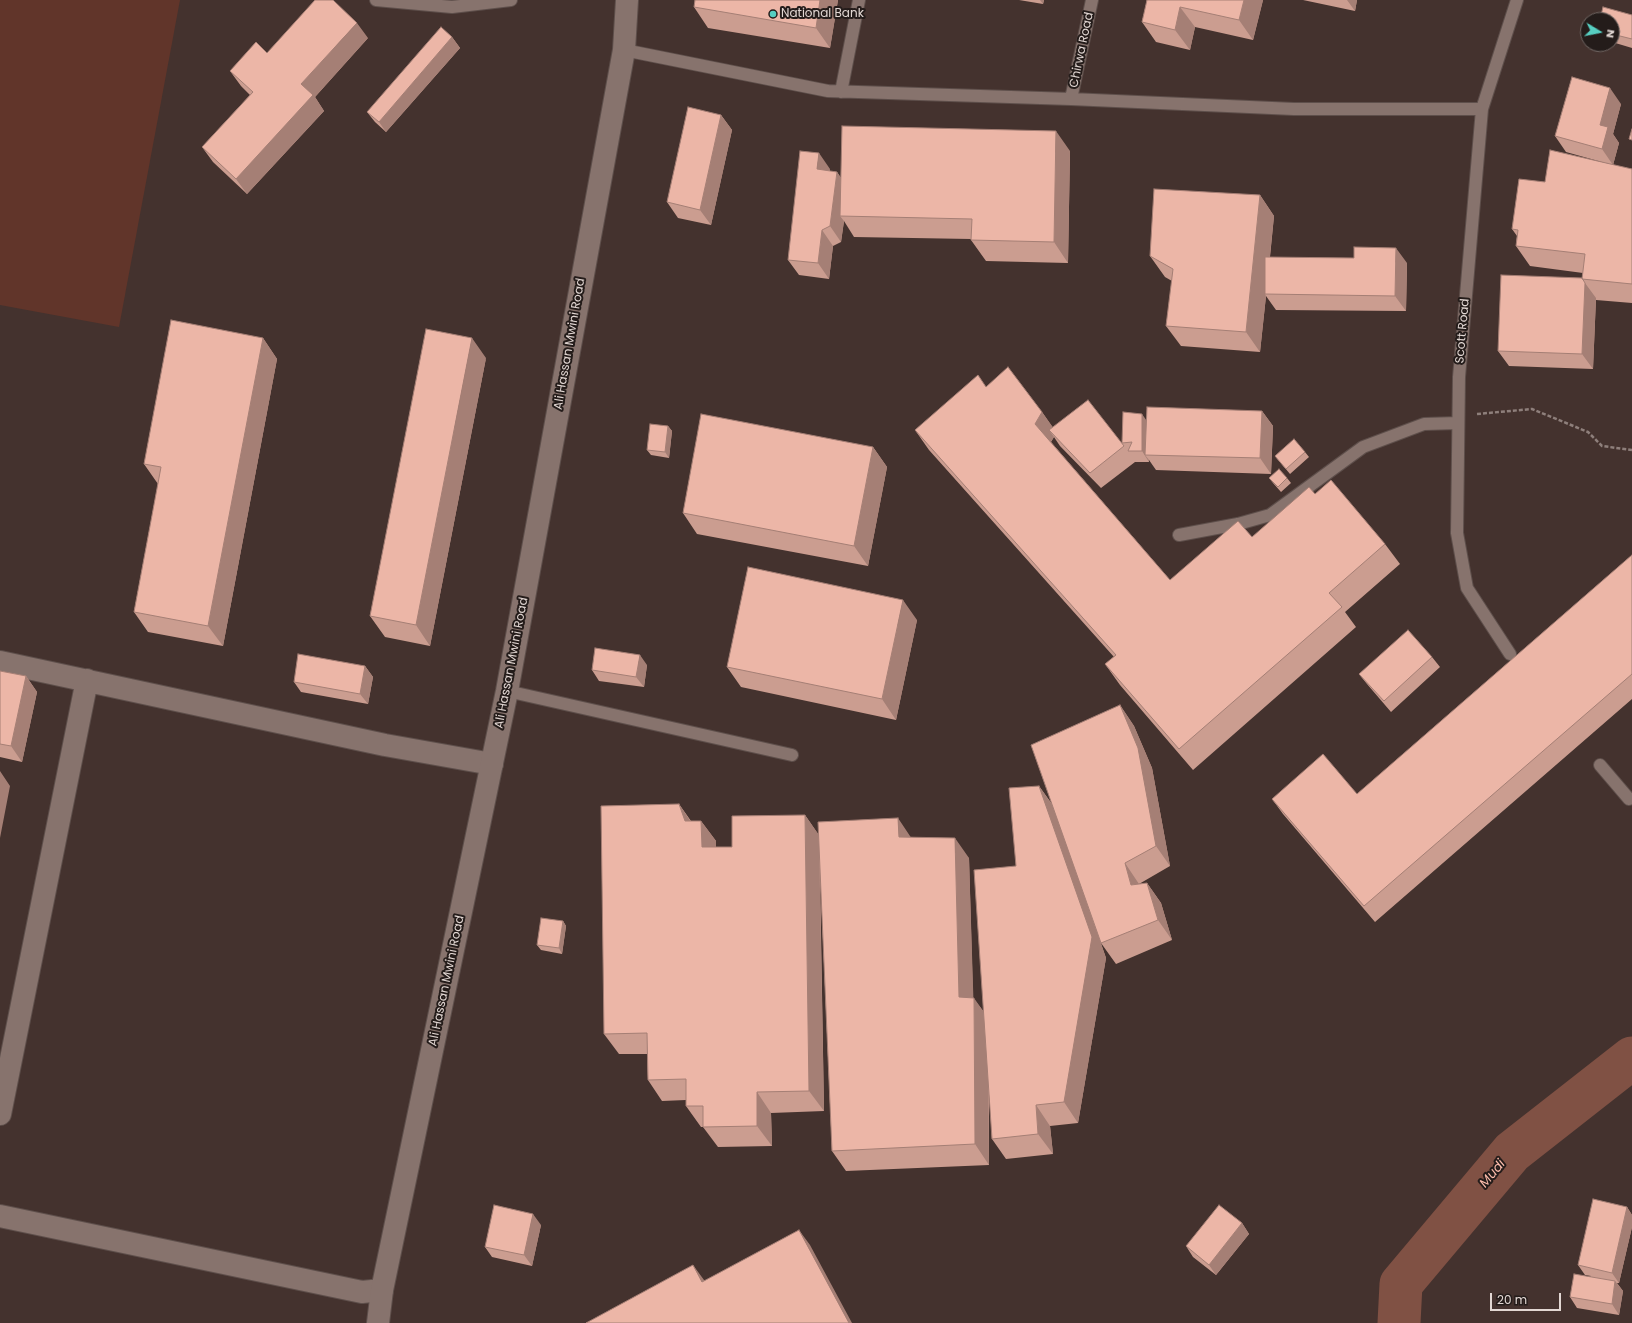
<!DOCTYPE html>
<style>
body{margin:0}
#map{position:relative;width:1632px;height:1323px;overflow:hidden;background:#44322e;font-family:Poppins,sans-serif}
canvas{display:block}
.north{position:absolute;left:1580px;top:12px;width:40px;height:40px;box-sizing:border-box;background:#241c1a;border:1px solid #706764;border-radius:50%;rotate:100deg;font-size:11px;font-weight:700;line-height:16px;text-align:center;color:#e2d7d3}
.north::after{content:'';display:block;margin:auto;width:14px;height:18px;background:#57cec1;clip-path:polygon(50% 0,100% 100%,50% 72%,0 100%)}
.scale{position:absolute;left:1490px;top:1293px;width:71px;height:18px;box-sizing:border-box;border:2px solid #e2d7d3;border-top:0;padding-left:5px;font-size:12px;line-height:14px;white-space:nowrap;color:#e2d7d3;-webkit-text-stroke:3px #241c1a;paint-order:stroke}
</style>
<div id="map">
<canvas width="1632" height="1323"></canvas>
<div class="north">N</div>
<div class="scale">20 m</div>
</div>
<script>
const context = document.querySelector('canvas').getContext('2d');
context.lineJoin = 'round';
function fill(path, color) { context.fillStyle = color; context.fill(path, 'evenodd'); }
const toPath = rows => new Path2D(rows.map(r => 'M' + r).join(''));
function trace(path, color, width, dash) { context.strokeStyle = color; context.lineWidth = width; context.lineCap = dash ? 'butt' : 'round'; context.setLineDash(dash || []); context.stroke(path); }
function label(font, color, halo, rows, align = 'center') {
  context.font = font + ' Poppins,sans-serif'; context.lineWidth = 4; context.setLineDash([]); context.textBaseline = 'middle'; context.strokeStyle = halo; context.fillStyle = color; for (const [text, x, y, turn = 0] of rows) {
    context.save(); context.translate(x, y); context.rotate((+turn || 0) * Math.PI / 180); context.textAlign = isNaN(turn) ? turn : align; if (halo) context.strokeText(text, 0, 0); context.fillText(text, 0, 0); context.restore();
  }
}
fill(toPath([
 [0,0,180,0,119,327,0,305]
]), '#61352a');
trace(toPath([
 [1399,1323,1401,1284,1512,1152,1632,1058]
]), '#805144', 43);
const service = toPath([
 [376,0,452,7,511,0],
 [624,50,828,91,1071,99,1294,109,1482,109],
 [841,92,859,0],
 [1071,99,1092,0],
 [1179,535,1238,524,1270,515,1363,447,1424,424,1458,423],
 [1510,654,1467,588,1457,533,1459,377,1482,109,1517,0],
 [507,691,792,755],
 [1600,765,1629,799]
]);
const minor = toPath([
 [0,662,385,745,492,764],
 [0,1114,87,680],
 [0,1216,362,1292,382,1290]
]);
const secondary = toPath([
 [378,1323,382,1290,507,691,624,50,627,0]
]);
trace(service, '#5e4f4b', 14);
trace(minor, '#5e4f4b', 24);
trace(secondary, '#5e4f4b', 24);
trace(toPath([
 [1477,414,1532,409,1588,432,1602,446,1632,450]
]), '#8e7f7b', 2.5, [4, 2]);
trace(service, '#87736d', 12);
trace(minor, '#87736d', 22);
trace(secondary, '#87736d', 22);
fill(toPath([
 [838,0,830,48,708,28,694,7],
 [1019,0,1044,0,1043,4],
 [1147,0,1263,0,1253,40,1195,27,1190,50,1156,42,1142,22],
 [1303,0,1357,0,1355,11],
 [1632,15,1632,48,1612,42,1612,20],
 [452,37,460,48,386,132,375,122,367,112],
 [368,38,315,97,324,111,247,194,213,162,202,147,250,95,241,86,230,71],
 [1621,104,1613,134,1619,143,1613,165,1632,169,1632,303,1596,300,1596,298,1593,369,1509,366,1498,351,1582,278,1583,273,1530,266,1516,246,1517,236,1512,229,1545,182,1609,164,1566,152,1555,136],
 [721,115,732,130,711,225,678,218,667,202],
 [1070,151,1068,263,986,261,971,240,971,239,854,237,844,221,841,242,833,246,829,279,799,275,788,260,830,169,830,171,837,172,841,178],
 [1260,195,1274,216,1270,257,1407,263,1406,311,1276,310,1266,296,1260,352,1181,346,1166,326,1172,281,1165,277,1150,256],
 [263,338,277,359,223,646,148,632,134,612,158,484,144,464],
 [486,358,430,646,385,637,370,616],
 [986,387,1042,412,1053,428,1122,443,1147,421,1262,411,1273,426,1271,474,1156,470,1149,460,1149,462,1135,462,1101,488,1060,446,1054,437,1051,442,1170,580,1252,537,1315,494,1385,544,1400,564,1345,612,1356,627,1193,770,1120,685,1105,664,1114,657,929,450,915,430],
 [668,426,672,431,669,458,651,455,647,450],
 [873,447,887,467,868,566,697,534,683,513],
 [1305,452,1309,457,1290,474,1275,456],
 [1269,478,1287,478,1291,483,1281,492,1273,483],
 [1632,555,1632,699,1375,922,1283,814,1272,799,1357,794],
 [917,620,896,720,741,687,727,667],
 [1432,657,1440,667,1391,712,1367,684,1359,674],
 [647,665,644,687,599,681,592,670],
 [365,666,373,677,368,704,301,692,294,682],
 [0,671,26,676,37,692,22,762,0,757],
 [1120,705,1134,726,1152,768,1170,866,1139,884,1147,883,1161,903,1172,940,1116,964,1101,943,1095,926,1106,958,1078,1123,1050,1126,1053,1154,1006,1159,992,1139,989,1086,989,1165,846,1171,832,1151,820,872,824,1111,771,1113,772,1146,718,1147,703,1127,701,1127,686,1106,686,1100,662,1101,648,1080,647,1054,619,1054,604,1034,679,804,691,821,701,821,716,841,716,847,732,847,805,815,818,834,911,837,969,858,973,998,984,1012,1016,866,1039,786,1052,804],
 [563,921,566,926,562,954,541,950,537,945],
 [1627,1207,1632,1215,1632,1227,1619,1283,1617,1283,1623,1291,1619,1315,1577,1308,1570,1297,1591,1276,1585,1275,1578,1265],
 [1242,1223,1249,1234,1216,1275,1193,1257,1186,1246],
 [541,1225,532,1266,492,1257,485,1247]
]), '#cb9d90');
fill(toPath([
 [820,0,838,0,830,48,816,28],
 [1040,0,1044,0,1043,4],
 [1244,0,1263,0,1253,40,1239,20],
 [1347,0,1357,0,1355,11],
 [1180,7,1195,27,1190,50,1175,30],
 [357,23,368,38,315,97,324,111,247,194,236,179,301,84],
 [452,37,460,48,386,132,379,122],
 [1610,88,1621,104,1613,134,1619,143,1613,165,1602,149,1600,125],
 [721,115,732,130,711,225,700,210],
 [1056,131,1070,151,1068,263,1054,242],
 [819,153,830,169,828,185,817,169],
 [837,172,847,187,840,216,844,221,841,242,830,226],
 [1260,195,1274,216,1266,294,1265,294,1266,296,1260,352,1246,332],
 [822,230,833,246,829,279,818,263],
 [1396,248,1407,263,1406,311,1395,296],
 [1585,283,1596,298,1593,369,1582,354],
 [263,338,277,359,223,646,208,626],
 [472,338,486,358,430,646,416,625],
 [1262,411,1273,426,1271,474,1260,458],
 [1042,412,1057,433,1049,430,1054,437,1049,444,1035,424],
 [1142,414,1149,424,1145,455,1149,460,1149,462,1142,451],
 [668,426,672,431,669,458,665,452],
 [873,447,887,467,868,566,854,546],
 [903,600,917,620,896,720,882,699],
 [640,655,647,665,644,687,636,677],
 [365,666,373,677,368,704,360,694],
 [26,676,37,692,22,762,11,746],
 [1120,705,1134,726,1152,768,1170,866,1156,846],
 [0,771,10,786,0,838],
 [1039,786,1053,806,1106,958,1078,1123,1064,1102],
 [679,804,693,825,685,821],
 [805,815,819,835,824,1111,809,1091],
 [898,818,912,839,899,837],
 [701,821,716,841,716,868,702,847],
 [955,838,969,858,974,1018,959,997],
 [1125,863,1139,884,1131,885],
 [1147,883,1161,903,1172,940,1158,920],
 [563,921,566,926,562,954,559,948],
 [974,998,988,1018,989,1165,975,1144],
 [757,1092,771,1113,772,1146,757,1126],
 [1036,1105,1050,1126,1053,1154,1038,1134],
 [1627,1207,1632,1215,1632,1227,1619,1283,1612,1273],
 [533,1214,541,1225,532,1266,524,1255],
 [1242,1223,1249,1234,1216,1275,1209,1265],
 [799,1230,810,1245,852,1323,849,1323],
 [693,1265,704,1280,713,1298,702,1282],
 [1615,1281,1623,1291,1619,1315,1612,1304]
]), '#a57f75');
const building = toPath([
 [315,0,333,0,357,23,301,84,313,95,236,179,202,147,253,92,230,71,256,42,267,53,315,0],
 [695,0,820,0,816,28,694,7,695,0],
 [1147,0,1244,0,1239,20,1180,7,1175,30,1142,22,1147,0],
 [1603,7,1632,15,1632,39,1612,34,1612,20,1600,20,1603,7],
 [441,27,452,37,379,122,367,112,441,27],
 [1572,77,1610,88,1600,125,1608,127,1602,149,1555,136,1572,77],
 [688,107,721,115,700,210,667,202,688,107],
 [842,126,1056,131,1054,242,971,240,972,219,840,216,842,126],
 [1632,129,1632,140,1629,139,1632,129],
 [1550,150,1632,169,1632,284,1582,279,1585,254,1516,246,1518,230,1512,229,1519,179,1545,182,1550,150],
 [800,151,819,153,817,169,837,172,830,226,822,230,818,263,788,260,800,151],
 [1154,189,1260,195,1246,332,1166,326,1173,269,1150,256,1154,189],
 [1354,247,1396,248,1395,296,1265,294,1265,257,1354,258,1354,247],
 [1501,275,1582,278,1585,283,1582,354,1498,351,1501,275],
 [171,320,263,338,208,626,134,612,161,467,144,464,171,320],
 [426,329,472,338,416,625,370,616,426,329],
 [1008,367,1042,412,1035,424,1170,580,1238,521,1252,537,1309,487,1315,494,1331,480,1385,544,1329,593,1342,607,1179,749,1105,664,1116,655,915,430,978,375,986,387,1008,367],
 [1088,400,1124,446,1090,473,1049,430,1088,400],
 [1147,407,1262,411,1260,458,1145,455,1147,407],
 [1123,412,1142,414,1142,451,1128,451,1132,442,1122,443,1123,412],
 [701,414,873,447,854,546,683,513,701,414],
 [650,424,668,426,665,452,647,450,650,424],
 [1294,439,1305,452,1286,469,1275,456,1294,439],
 [1279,469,1287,478,1278,487,1269,478,1279,469],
 [1632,555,1632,674,1364,906,1272,799,1323,754,1357,794,1632,555],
 [748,567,903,600,882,699,727,667,748,567],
 [1408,630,1432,657,1384,701,1359,674,1408,630],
 [595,648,640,655,636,677,592,670,595,648],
 [298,654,365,666,360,694,294,682,298,654],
 [0,671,26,676,11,746,0,744,0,671],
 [1120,705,1138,748,1156,846,1125,863,1131,885,1147,883,1158,920,1101,943,1031,745,1120,705],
 [1039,786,1092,937,1064,1102,1036,1105,1038,1134,992,1139,974,870,1016,866,1009,788,1039,786],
 [679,804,685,821,701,821,702,847,732,847,732,816,805,815,809,1091,757,1092,757,1126,703,1127,703,1106,686,1106,686,1079,648,1080,647,1033,604,1034,601,806,679,804],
 [898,818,899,837,955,838,959,997,974,998,975,1144,832,1151,818,822,898,818],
 [541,918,563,921,559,948,537,945,541,918],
 [1593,1199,1627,1207,1612,1273,1578,1265,1593,1199],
 [494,1205,533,1214,524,1255,485,1247,494,1205],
 [1219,1205,1242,1223,1209,1265,1186,1246,1219,1205],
 [799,1230,849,1323,586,1323,693,1265,702,1282,799,1230],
 [1574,1274,1615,1281,1612,1304,1570,1297,1574,1274]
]);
fill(building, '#ecb6a7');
trace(building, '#a57f75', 1);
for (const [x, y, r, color] of [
 [773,14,4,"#57cec1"]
]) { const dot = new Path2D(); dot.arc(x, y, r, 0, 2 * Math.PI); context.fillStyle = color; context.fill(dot); trace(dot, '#241c1a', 1.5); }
label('12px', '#e2d7d3', '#241c1a', [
 ["National Bank",781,14]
], 'left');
label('12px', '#e2d7d3', '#241c1a', [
 ["Chirwa Road",1082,50,-78],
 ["Scott Road",1463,331,-85],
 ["Ali Hassan Mwini Road",570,344,-80],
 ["Ali Hassan Mwini Road",512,663,-79],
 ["Ali Hassan Mwini Road",447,981,-78]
]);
label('italic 13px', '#fdbdac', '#241c1a', [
 ["Mudi",1493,1174,-50]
]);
</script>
